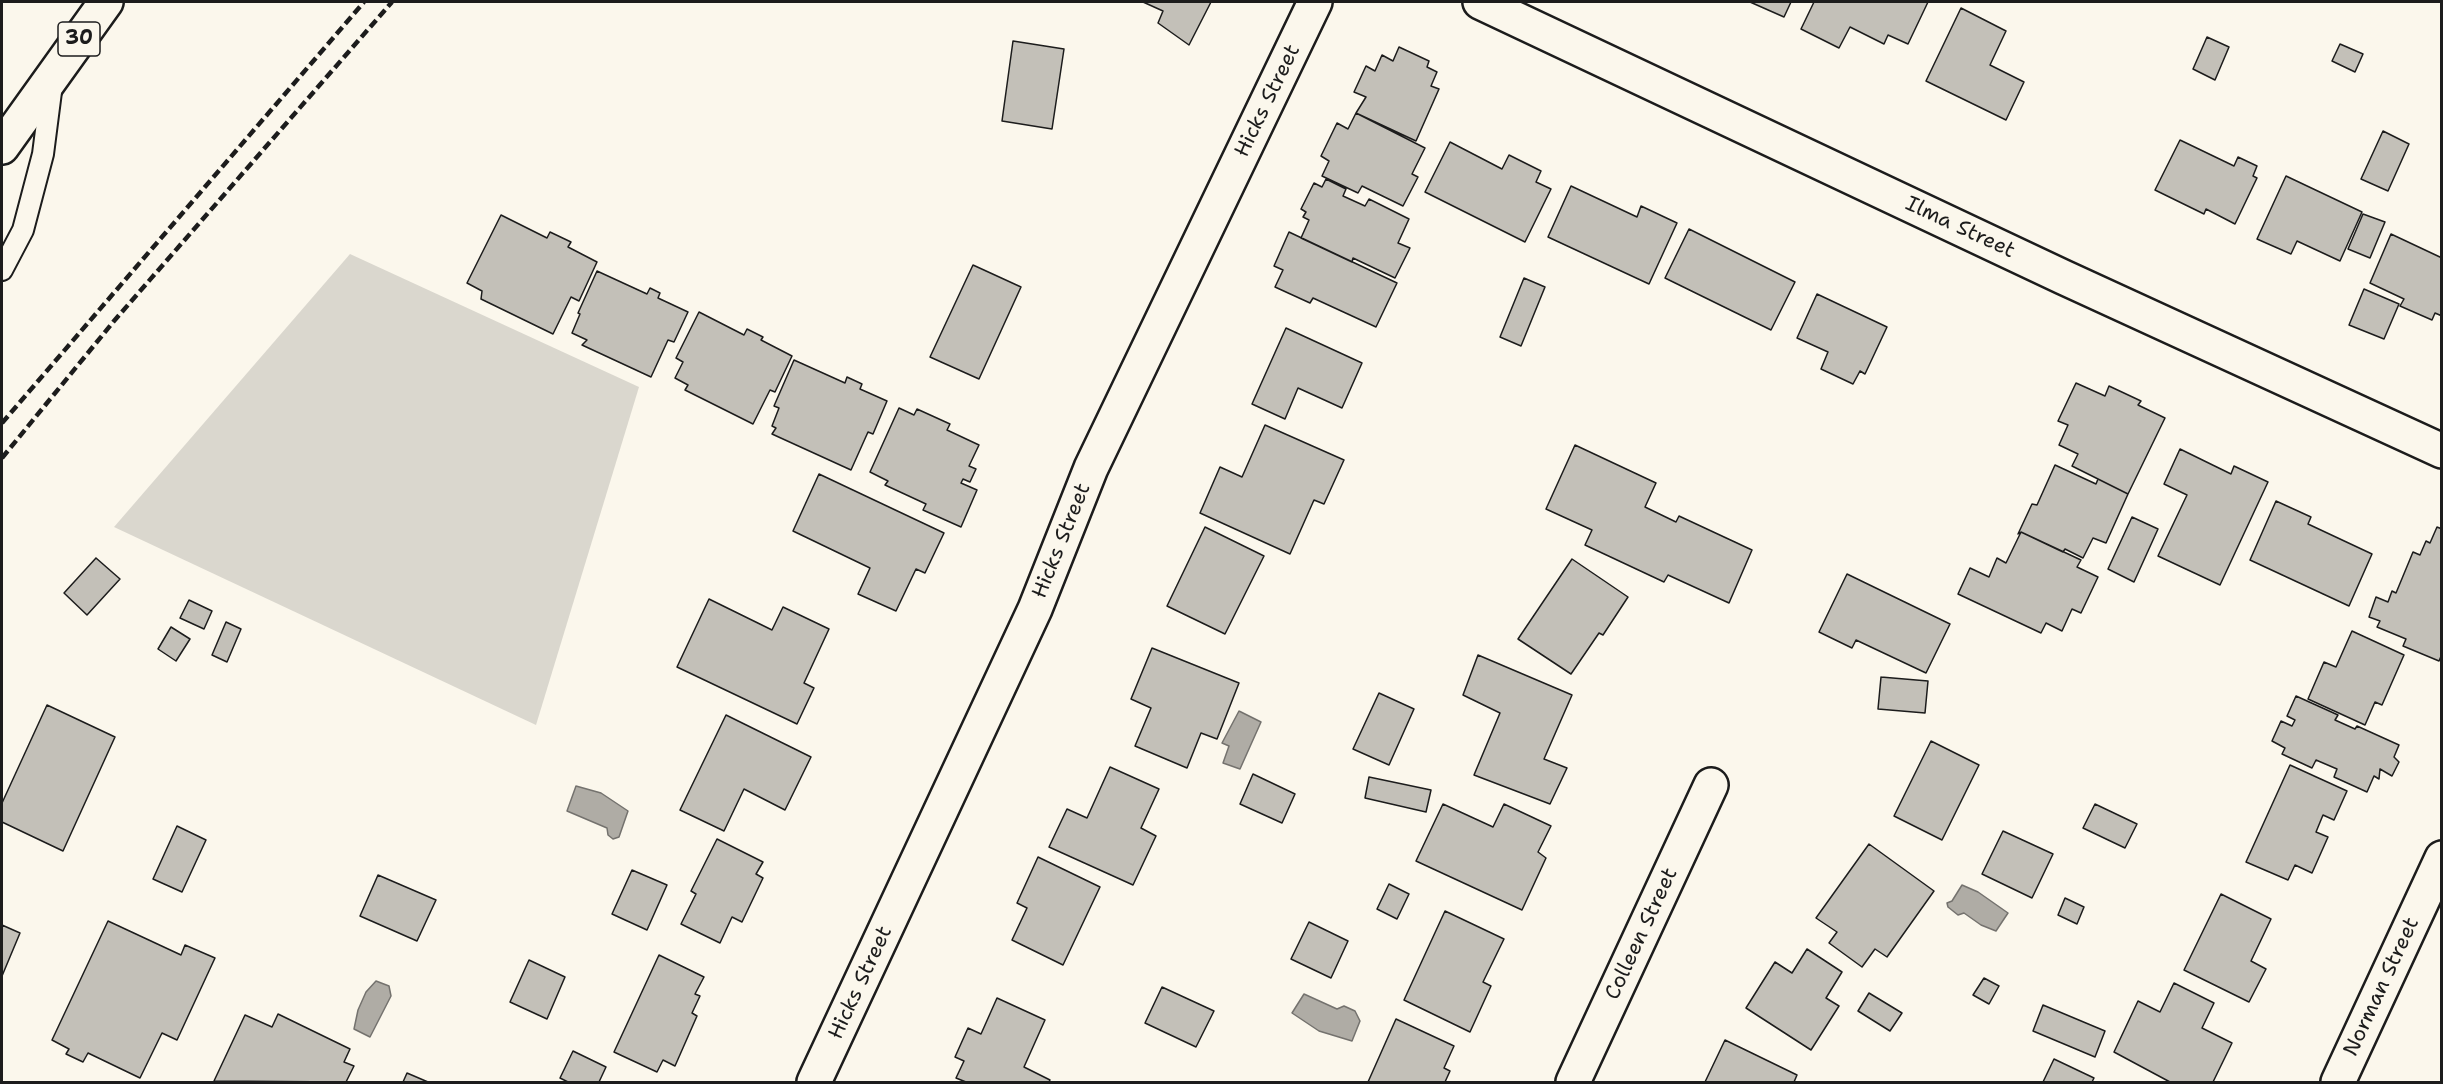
<!DOCTYPE html>
<style>
body{margin:0}
#map{position:relative;width:2443px;height:1084px;overflow:hidden;background:#fbf7ec;font-family:"Shantell Sans",sans-serif}
canvas{display:block}
.frame{position:absolute;inset:0;border:3px solid #1c1c1c;pointer-events:none}
</style>
<div id="map">
<canvas width="2443" height="1084"></canvas>
<div class="frame"></div>
</div>
<script>
const context = document.querySelector('canvas').getContext('2d');
context.lineJoin = 'round';
function fill(path, color) { context.fillStyle = color; context.fill(path, 'evenodd'); }
const toPath = rows => new Path2D(rows.map(r => 'M' + r).join(''));
function trace(path, color, width, dash) { context.strokeStyle = color; context.lineWidth = width; context.lineCap = dash ? 'butt' : 'round'; context.setLineDash(dash || []); context.stroke(path); }
function label(font, color, halo, rows, align = 'center') {
  context.font = font + ' "Shantell Sans",sans-serif'; context.lineWidth = 5; context.setLineDash([]); context.textBaseline = 'middle'; context.strokeStyle = halo; context.fillStyle = color; for (const [text, x, y, turn = 0] of rows) {
    context.save(); context.translate(x, y); context.rotate((+turn || 0) * Math.PI / 180); context.textAlign = isNaN(turn) ? turn : align; if (halo) context.strokeText(text, 0, 0); context.fillText(text, 0, 0); context.restore();
  }
}
fill(toPath([
 [350,254,639,387,536,725,114,527]
]), '#dad7ce');
const water = toPath([
 [1239,711,1261,722,1240,769,1223,763,1229,746,1222,743,1239,711],
 [576,786,601,793,628,811,619,837,613,839,608,835,607,828,567,811,576,786],
 [1962,885,1978,892,2008,913,1996,931,1981,925,1964,913,1958,915,1948,907,1947,903,1952,901,1962,885],
 [376,981,389,986,391,996,370,1037,354,1029,358,1010,366,992,376,981],
 [1304,994,1337,1009,1344,1006,1355,1011,1360,1021,1352,1041,1319,1031,1292,1013,1304,994]
]);
fill(water, '#afaca5');
trace(water, '#74726e', 1.5);
const building = toPath([
 [1143,2,1211,2,1189,45,1158,23,1163,11,1143,2],
 [1750,2,1791,2,1784,17,1750,2],
 [1814,2,1928,2,1908,44,1888,35,1884,44,1850,27,1839,48,1801,29,1814,2],
 [1961,8,2006,31,1990,65,2024,82,2006,120,1926,81,1961,8],
 [2207,37,2229,47,2215,80,2193,69,2207,37],
 [1013,41,1064,49,1052,129,1002,121,1013,41],
 [2340,44,2363,54,2355,72,2332,61,2340,44],
 [1399,47,1429,61,1427,67,1437,72,1431,86,1439,89,1416,141,1356,113,1366,97,1354,92,1366,66,1375,71,1382,55,1393,61,1399,47],
 [1356,113,1425,148,1412,174,1418,177,1403,206,1362,186,1358,193,1322,176,1329,161,1321,156,1337,123,1348,129,1356,113],
 [2383,131,2409,144,2388,191,2361,179,2383,131],
 [2180,140,2234,166,2238,157,2257,166,2253,176,2257,178,2235,224,2206,209,2204,214,2155,190,2180,140],
 [1450,142,1502,169,1509,155,1541,171,1536,182,1551,189,1525,242,1425,192,1450,142],
 [2286,176,2362,212,2340,261,2297,241,2291,254,2257,239,2286,176],
 [1326,179,1346,189,1343,196,1365,206,1369,199,1409,219,1398,243,1410,248,1395,278,1353,258,1352,262,1301,238,1309,220,1303,217,1306,212,1301,209,1314,183,1322,187,1326,179],
 [1571,186,1637,217,1641,206,1677,223,1649,284,1548,237,1571,186],
 [2363,214,2385,222,2370,258,2348,249,2363,214],
 [501,215,547,238,550,232,571,242,568,247,597,262,579,301,571,297,553,334,481,299,482,291,467,283,501,215],
 [1689,229,1795,282,1771,330,1665,278,1689,229],
 [1289,232,1397,283,1376,327,1313,298,1310,303,1275,287,1283,270,1274,266,1289,232],
 [2391,234,2442,258,2442,316,2435,313,2432,320,2400,306,2404,299,2370,283,2391,234],
 [973,265,1021,287,979,379,930,357,973,265],
 [597,271,647,294,650,288,660,293,658,298,688,312,674,342,668,340,651,377,582,345,587,340,572,333,580,314,578,313,597,271],
 [1524,278,1545,287,1521,346,1500,337,1524,278],
 [2364,289,2399,304,2384,339,2349,325,2364,289],
 [1817,294,1887,327,1865,374,1860,371,1853,384,1821,369,1828,352,1797,338,1817,294],
 [699,312,744,335,747,329,763,337,761,340,792,356,775,392,770,390,753,424,685,390,688,385,675,378,683,362,676,358,699,312],
 [1286,328,1362,363,1342,408,1298,388,1285,419,1252,404,1286,328],
 [794,360,845,383,847,377,862,384,860,389,887,401,873,434,868,432,851,470,772,434,776,428,772,426,779,408,774,406,794,360],
 [2076,383,2105,396,2109,386,2141,401,2138,405,2165,418,2128,494,2072,466,2078,454,2059,445,2068,425,2058,421,2076,383],
 [899,408,914,415,917,409,950,424,947,430,979,445,969,466,976,469,970,482,963,479,961,483,977,490,961,527,923,510,926,504,885,485,888,481,870,472,899,408],
 [1265,425,1344,460,1324,504,1314,500,1290,554,1200,513,1220,467,1242,477,1265,425],
 [1575,445,1656,483,1645,507,1676,522,1679,516,1752,550,1729,603,1668,575,1664,582,1585,545,1592,530,1546,509,1575,445],
 [2180,449,2231,474,2234,466,2268,482,2220,585,2158,556,2187,495,2164,484,2180,449],
 [2055,465,2096,484,2098,479,2128,494,2106,543,2093,538,2083,558,2065,549,2063,552,2021,532,2018,534,2032,504,2037,505,2055,465],
 [819,474,944,533,925,573,916,569,896,611,858,594,870,568,793,531,819,474],
 [2276,501,2311,517,2308,524,2372,554,2349,606,2250,560,2276,501],
 [2132,517,2158,529,2134,582,2108,569,2132,517],
 [1205,527,1264,556,1225,634,1167,606,1205,527],
 [2437,527,2442,529,2442,654,2439,661,2403,646,2406,639,2377,627,2380,621,2369,617,2376,597,2388,602,2392,591,2396,593,2413,552,2420,555,2426,541,2430,543,2437,527],
 [2021,532,2081,560,2077,567,2098,577,2081,613,2072,609,2062,631,2046,623,2041,633,1958,594,1970,568,1989,577,1997,558,2006,563,2021,532],
 [96,558,120,579,87,615,64,593,96,558],
 [1572,559,1628,597,1603,635,1599,633,1571,674,1518,639,1572,559],
 [1847,574,1950,624,1926,673,1856,640,1852,648,1819,632,1847,574],
 [709,599,772,630,783,607,829,629,804,683,814,688,797,724,677,667,709,599],
 [189,600,212,611,204,629,180,618,189,600],
 [226,622,241,629,227,662,212,655,226,622],
 [171,627,190,639,176,661,158,649,171,627],
 [2352,631,2404,655,2382,705,2375,702,2365,725,2308,699,2324,662,2336,667,2352,631],
 [1152,648,1239,683,1217,739,1201,733,1187,768,1135,746,1151,708,1131,699,1152,648],
 [1478,655,1572,695,1544,759,1567,768,1550,804,1474,775,1500,713,1463,695,1478,655],
 [1881,677,1928,681,1925,713,1878,709,1881,677],
 [1379,693,1414,709,1389,765,1353,749,1379,693],
 [2296,696,2338,715,2335,720,2355,729,2357,726,2399,745,2394,757,2399,762,2392,776,2380,769,2379,779,2374,776,2367,792,2334,777,2337,769,2316,760,2312,768,2282,754,2285,748,2272,741,2281,721,2292,726,2295,720,2287,716,2296,696],
 [47,705,115,737,63,851,2,822,2,803,47,705],
 [726,715,811,757,785,810,744,789,724,831,680,810,726,715],
 [1931,741,1979,765,1942,840,1894,816,1931,741],
 [2290,765,2347,791,2334,820,2323,815,2316,832,2328,837,2312,873,2295,865,2288,880,2246,862,2290,765],
 [1110,767,1159,789,1141,828,1156,836,1133,885,1049,847,1067,809,1087,818,1110,767],
 [1253,774,1295,794,1282,823,1240,804,1253,774],
 [1369,777,1431,790,1426,812,1365,798,1369,777],
 [1443,804,1493,827,1504,804,1551,826,1538,852,1546,858,1522,910,1416,861,1443,804],
 [2095,804,2137,824,2125,848,2083,828,2095,804],
 [177,826,206,840,182,892,153,879,177,826],
 [2003,831,2053,854,2032,898,1982,874,2003,831],
 [717,839,763,862,756,874,763,878,742,922,732,917,720,943,681,924,696,894,691,891,717,839],
 [1869,844,1934,891,1887,957,1875,949,1862,967,1829,943,1837,932,1816,918,1869,844],
 [1038,857,1100,887,1063,965,1012,940,1027,908,1017,903,1038,857],
 [632,870,667,885,647,930,612,914,632,870],
 [378,875,436,900,417,941,360,916,378,875],
 [1389,884,1409,894,1397,919,1377,909,1389,884],
 [2221,894,2271,919,2251,961,2266,969,2249,1002,2184,970,2221,894],
 [2065,898,2084,907,2077,924,2058,915,2065,898],
 [1445,911,1504,939,1483,982,1491,986,1470,1032,1404,1000,1445,911],
 [108,921,181,955,185,945,215,958,177,1040,162,1033,140,1078,88,1053,83,1062,66,1054,69,1049,52,1040,108,921],
 [1309,922,1348,941,1331,978,1291,959,1309,922],
 [2,925,20,933,2,976,2,925],
 [1807,949,1842,972,1826,998,1839,1006,1811,1050,1746,1008,1775,962,1792,973,1807,949],
 [659,955,704,977,695,994,700,996,692,1013,697,1016,675,1066,663,1060,657,1072,614,1052,659,955],
 [529,960,565,977,547,1019,510,1002,529,960],
 [1984,978,1999,986,1989,1004,1973,995,1984,978],
 [2174,983,2214,1003,2202,1028,2232,1043,2213,1082,2170,1082,2114,1052,2138,1001,2160,1012,2174,983],
 [1162,987,1214,1011,1196,1047,1145,1023,1162,987],
 [1869,993,1902,1013,1890,1031,1858,1011,1869,993],
 [997,998,1045,1020,1024,1067,1050,1080,1049,1082,966,1082,956,1078,964,1061,955,1057,968,1028,981,1034,997,998],
 [2043,1005,2105,1031,2095,1057,2033,1031,2043,1005],
 [278,1014,350,1049,344,1062,354,1066,346,1082,214,1081,245,1015,272,1027,278,1014],
 [1396,1019,1454,1046,1444,1068,1450,1071,1445,1082,1368,1082,1396,1019],
 [1725,1040,1797,1075,1794,1082,1705,1082,1725,1040],
 [573,1051,606,1067,599,1082,568,1082,560,1078,573,1051],
 [2054,1059,2094,1078,2092,1082,2043,1082,2054,1059],
 [407,1073,428,1082,403,1082,407,1073]
]);
fill(building, '#c3c0b8');
trace(building, '#1c1c1c', 1.5);
const service = toPath([
 [2,270,23,230,43,154,52,84]
]);
const minor = toPath([
 [1480,2,2063,277,2442,451],
 [1573,1082,1711,785],
 [2338,1082,2442,858]
]);
const tertiary = toPath([
 [814,1082,1035,609,1091,468,1315,2]
]);
const trunk = toPath([
 [2,147,106,2]
]);
trace(service, '#1c1c1c', 24);
trace(minor, '#1c1c1c', 38);
trace(tertiary, '#1c1c1c', 38);
trace(trunk, '#1c1c1c', 38);
trace(service, '#fbf7ec', 20);
trace(minor, '#fbf7ec', 33);
trace(tertiary, '#fbf7ec', 33);
trace(trunk, '#fbf7ec', 33);
trace(toPath([
 [2,423,364,2],
 [2,458,114,321,392,2]
]), '#1c1c1c', 4.5, [9, 4.5]);
for (const [x, y, w] of [
 [79,39,42]
]) { const box = new Path2D(); box.roundRect(x - w / 2, y - 17, w, 34, 4.5); context.fillStyle = '#fbf7ec'; context.fill(box); trace(box, '#1c1c1c', 1.5); }
label('bold 20px', '#1c1c1c', null, [
 ["30",79,39]
]);
label('21px', '#1c1c1c', '#fbf7ec', [
 ["Hicks Street",1268,101,-64],
 ["Ilma Street",1960,228,25],
 ["Hicks Street",1062,541,-68],
 ["Colleen Street",1642,934,-65],
 ["Hicks Street",861,983,-65],
 ["Norman Street",2382,987,-65]
]);
</script>
